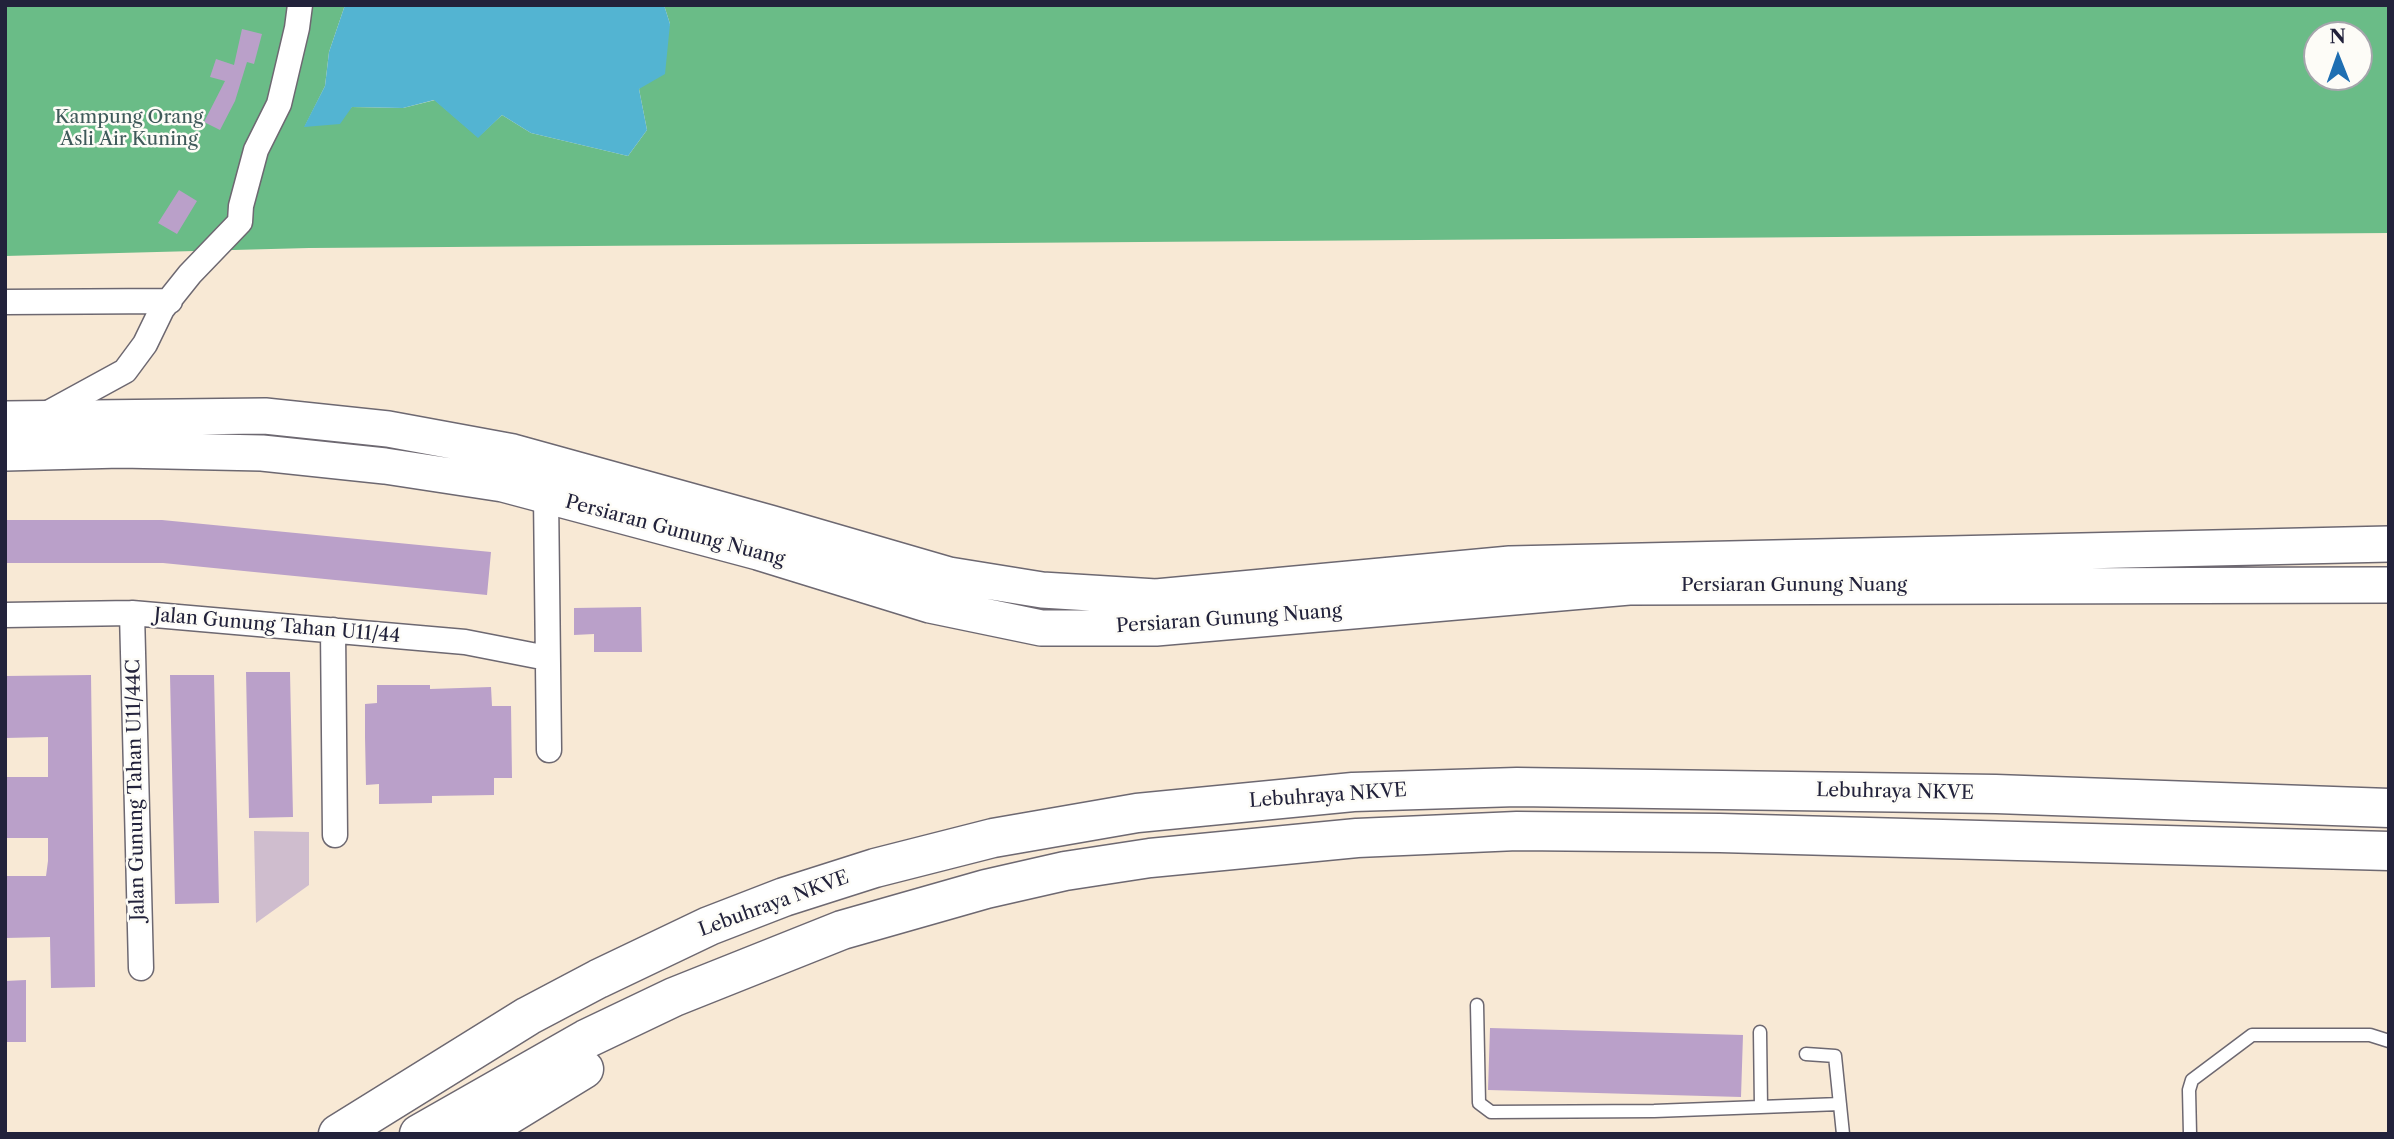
<!DOCTYPE html>
<style>
body{margin:0}
#map{position:relative;width:2394px;height:1139px;overflow:hidden;background:#f8e9d5;font-family:"Libre Caslon Text",serif}
canvas{display:block}
.frame{position:absolute;inset:0;border:7px solid #22223b;pointer-events:none}
.north{position:absolute;left:2303px;top:21px;width:70px;height:70px;box-sizing:border-box;background:#fdfcf7;border:2px solid #a5a5ac;border-radius:50%;rotate:359deg;font-size:19px;font-weight:700;line-height:28px;text-align:center;color:#22223b}
.north::after{content:'';display:block;margin:auto;width:24px;height:32px;background:#1f6fb2;clip-path:polygon(50% 0,100% 100%,50% 72%,0 100%)}
</style>
<div id="map">
<canvas width="2394" height="1139"></canvas>
<div class="frame"></div>
<div class="north">N</div>
</div>
<script>
const context = document.querySelector('canvas').getContext('2d');
context.lineJoin = 'round';
function fill(path, color) { context.fillStyle = color; context.fill(path, 'evenodd'); }
const toPath = rows => new Path2D(rows.map(r => 'M' + r).join(''));
function trace(path, color, width, dash) { context.strokeStyle = color; context.lineWidth = width; context.lineCap = dash ? 'butt' : 'round'; context.setLineDash(dash || []); context.stroke(path); }
function label(font, color, halo, rows, align = 'center') {
  context.font = font + ' "Libre Caslon Text",serif'; context.lineWidth = 5; context.setLineDash([]); context.textBaseline = 'middle'; context.strokeStyle = halo; context.fillStyle = color; for (const [text, x, y, turn = 0] of rows) {
    context.save(); context.translate(x, y); context.rotate((+turn || 0) * Math.PI / 180); context.textAlign = isNaN(turn) ? turn : align; if (halo) context.strokeText(text, 0, 0); context.fillText(text, 0, 0); context.restore();
  }
}
fill(toPath([
 [254,831,309,832,309,885,256,923]
]), '#cfbdce');
fill(toPath([
 [5,5,345,5,329,52,325,86,305,126,352,107,403,108,435,100,478,137,502,115,531,133,628,156,647,130,639,89,670,24,664,5,2389,5,2389,233,309,248,5,256],
 [2317,35,2359,35,2359,77,2317,77]
]), '#6abc87');
fill(toPath([
 [345,5,664,5,670,24,665,74,639,89,647,130,628,156,531,133,502,115,478,138,434,100,403,108,352,107,340,124,304,127,325,86,329,52]
]), '#53b4d2');
fill(toPath([
 [242,29,262,34,254,64,247,62,235,101,220,130,204,122,225,81,210,77,216,59,234,65],
 [179,190,197,201,177,234,158,223],
 [6,520,162,520,491,552,487,595,163,563,7,563],
 [641,607,642,652,594,652,594,634,574,635,574,608],
 [246,672,290,672,293,817,249,818],
 [91,675,95,987,51,988,50,937,5,938,5,876,46,876,48,861,48,838,5,838,5,777,48,777,48,737,5,738,5,676],
 [170,675,214,675,219,903,175,904],
 [377,685,430,685,430,689,491,687,492,706,511,706,512,778,494,778,494,795,432,796,432,803,379,804,379,784,366,785,365,737,365,704,377,703],
 [26,980,26,1042,5,1042,5,981],
 [1490,1028,1743,1035,1741,1097,1488,1090]
]), '#baa0c9');
const lane = toPath([
 [1477,1005,1479,1103,1491,1112,1654,1111,1840,1104],
 [1760,1032,1761,1107],
 [1806,1054,1835,1056,1843,1134],
 [2190,1134,2189,1090,2192,1080,2252,1035,2370,1035,2389,1041]
]);
const street = toPath([
 [5,302,170,301],
 [39,418,125,371,145,344,162,309,190,274,240,222,241,206,256,150,279,104,297,28,300,5],
 [546,495,549,750],
 [132,613,141,968],
 [5,615,132,613,465,642,547,658],
 [333,630,335,835]
]);
const secondary = toPath([
 [5,419,265,416,388,429,513,452,770,523,949,575,1042,590,1156,597,1510,564,2389,544],
 [5,453,121,450,262,453,385,466,503,484,758,552,930,605,1041,628,1156,628,1629,587,2389,585]
]);
const highway = toPath([
 [338,1134,528,1016,598,979,709,926,784,897,875,868,993,838,1137,813,1353,792,1517,787,1996,794,2389,808],
 [419,1134,586,1039,674,997,842,930,986,889,1065,871,1150,858,1357,838,1517,831,1720,833,2389,851],
 [478,1134,584,1069]
]);
trace(lane, '#6d6871', 15);
trace(street, '#6d6871', 27);
trace(secondary, '#6d6871', 38);
trace(highway, '#6d6871', 41);
trace(lane, '#fff', 12);
trace(street, '#fff', 24);
trace(secondary, '#fff', 35);
trace(highway, '#fff', 38);
label('19px', '#3f5a5a', '#fdfcf7', [
 ["Kampung Orang",129,118],
 ["Asli Air Kuning",129,140]
]);
label('19px', '#22223b', '#fdfcf7', [
 ["Persiaran Gunung Nuang",675,531,15],
 ["Persiaran Gunung Nuang",1794,586],
 ["Persiaran Gunung Nuang",1229,619,-4],
 ["Jalan Gunung Tahan U11/44",277,626,5],
 ["Jalan Gunung Tahan U11/44C",136,790,-91],
 ["Lebuhraya NKVE",1895,792,1],
 ["Lebuhraya NKVE",1328,796,-4],
 ["Lebuhraya NKVE",774,904,-20]
]);
</script>
